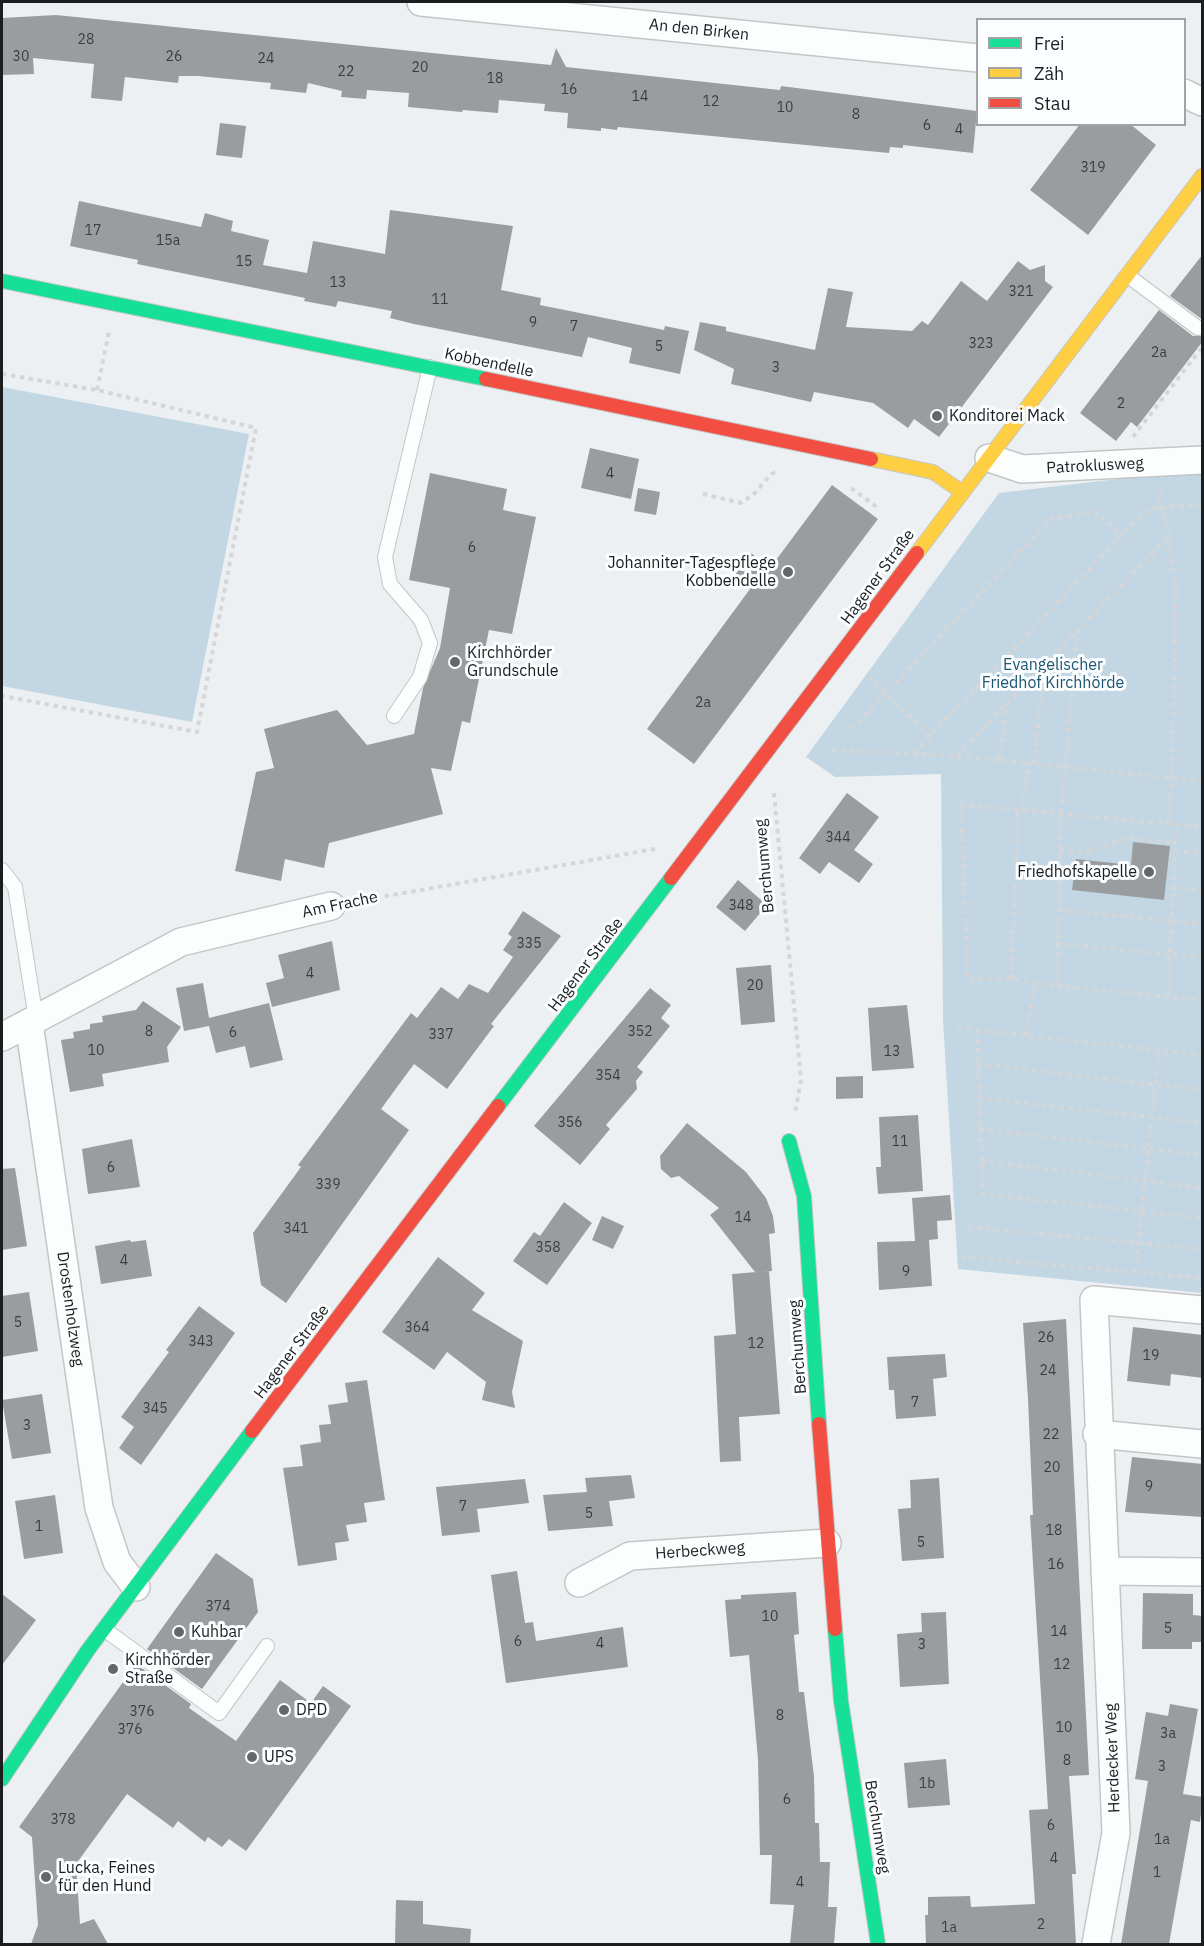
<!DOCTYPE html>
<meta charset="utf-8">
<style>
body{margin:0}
#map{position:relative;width:1204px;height:1946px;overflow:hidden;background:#edf0f2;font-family:"IBM Plex Sans",sans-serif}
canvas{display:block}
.frame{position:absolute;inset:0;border:3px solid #1b1d1f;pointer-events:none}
.legend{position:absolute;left:976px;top:18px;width:210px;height:108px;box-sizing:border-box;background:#fcfdfe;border:2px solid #a2a3a5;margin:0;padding:8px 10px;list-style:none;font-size:18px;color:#1b1d1f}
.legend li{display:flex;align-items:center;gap:12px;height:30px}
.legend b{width:30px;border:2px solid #a2a3a5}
</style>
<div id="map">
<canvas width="1204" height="1946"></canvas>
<div class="frame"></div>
<ul class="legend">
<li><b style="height:8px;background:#16e098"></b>Frei</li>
<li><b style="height:8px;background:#ffcf43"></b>Zäh</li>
<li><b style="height:8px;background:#f24e42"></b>Stau</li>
</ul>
</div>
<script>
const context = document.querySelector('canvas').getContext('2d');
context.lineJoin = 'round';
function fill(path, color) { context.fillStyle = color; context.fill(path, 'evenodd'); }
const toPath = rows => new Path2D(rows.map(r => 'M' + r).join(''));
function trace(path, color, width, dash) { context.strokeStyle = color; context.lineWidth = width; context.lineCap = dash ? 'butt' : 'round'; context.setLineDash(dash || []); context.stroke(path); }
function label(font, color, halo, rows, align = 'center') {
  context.font = font + ' "IBM Plex Sans",sans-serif'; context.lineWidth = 6; context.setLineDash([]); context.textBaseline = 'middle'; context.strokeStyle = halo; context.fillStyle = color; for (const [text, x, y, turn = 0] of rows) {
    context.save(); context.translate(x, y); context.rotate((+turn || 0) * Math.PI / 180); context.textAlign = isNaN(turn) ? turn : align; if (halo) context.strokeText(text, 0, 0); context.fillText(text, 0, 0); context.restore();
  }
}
fill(toPath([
 [2,387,249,434,192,722,2,686],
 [1202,473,1202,1293,958,1269,943,1020,941,774,835,777,806,757,999,493,1160,474]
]), '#c2d7e3');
fill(toPath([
 [56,15,551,65,556,48,566,67,780,90,781,86,977,111,973,153,903,145,903,148,890,147,889,153,618,127,617,130,601,128,601,131,567,128,568,113,544,111,545,104,499,100,498,113,463,110,462,112,408,107,409,93,367,90,366,99,341,97,342,91,308,83,306,93,270,89,271,83,198,76,179,76,178,83,125,77,122,101,91,98,94,64,33,58,34,74,2,75,2,18],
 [220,123,246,126,242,158,216,155],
 [1080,124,1130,124,1156,145,1088,235,1030,190],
 [79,201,201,227,205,213,233,221,231,231,269,240,263,265,307,273,313,241,385,254,390,210,513,226,501,290,541,298,540,305,664,330,665,326,689,331,680,374,629,363,632,348,588,337,582,357,414,324,390,318,392,311,338,301,336,307,304,301,305,298,137,264,138,260,70,246],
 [1203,254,1203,320,1170,296],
 [1018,261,1030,270,1045,265,1045,281,1053,287,939,437,914,419,908,428,873,403,814,392,811,402,731,384,734,369,694,350,700,322,726,327,726,331,815,350,828,288,853,292,846,327,912,331,922,321,928,325,961,281,987,301],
 [1159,310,1193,336,1203,336,1203,341,1137,427,1131,422,1116,441,1080,413],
 [590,448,639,459,631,499,581,488],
 [430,473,507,489,503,510,536,517,512,634,489,630,470,723,462,721,451,771,431,768,443,814,329,843,324,868,285,859,281,881,235,871,256,772,274,768,264,729,337,710,367,745,414,734,423,688,440,648,450,588,409,580],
 [832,485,878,519,694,764,647,729,750,589,734,576,751,553,770,568],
 [638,488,660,492,656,515,634,511],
 [847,793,879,817,854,850,873,864,859,883,829,862,820,874,799,858],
 [1133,842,1170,846,1164,900,1072,890,1076,859,1131,865],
 [738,880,767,905,745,931,716,907],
 [523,911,561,936,491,1024,494,1026,447,1089,414,1064,381,1109,409,1130,286,1303,261,1285,253,1233,301,1167,298,1165,411,1013,417,1018,441,987,458,999,469,984,488,993,513,957,503,950,512,937,508,934],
 [332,941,340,990,272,1007,266,983,284,978,278,955],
 [771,965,775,1022,741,1025,736,968],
 [203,983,209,1018,269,1003,283,1060,250,1068,245,1046,216,1053,209,1026,184,1031,176,988],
 [650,988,671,1005,661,1018,670,1026,637,1067,643,1072,636,1081,637,1089,606,1125,610,1129,580,1165,534,1126],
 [143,1001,181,1027,167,1047,169,1062,102,1074,104,1086,70,1092,61,1040,74,1038,73,1032,90,1029,90,1024,103,1022,102,1016,136,1010],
 [907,1005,914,1068,872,1071,868,1008],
 [863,1076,863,1098,836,1099,836,1077],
 [918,1115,923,1191,878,1194,876,1167,881,1167,879,1117],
 [687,1123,746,1172,766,1198,773,1216,775,1233,769,1234,772,1271,755,1272,710,1215,719,1208,679,1176,671,1178,661,1169,660,1156],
 [132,1139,140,1187,88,1194,82,1149],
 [15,1168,27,1246,2,1250,2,1169],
 [950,1195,952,1220,937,1221,938,1239,929,1240,932,1286,879,1290,877,1242,915,1241,912,1198],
 [564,1202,592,1223,547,1285,513,1261,534,1232,540,1236],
 [602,1216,624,1226,613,1249,592,1240],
 [130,1240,131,1242,146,1240,152,1276,101,1284,95,1246],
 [438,1257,485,1293,472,1310,523,1341,512,1392,515,1408,482,1400,486,1382,447,1352,434,1370,382,1332],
 [769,1271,780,1414,739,1417,741,1461,720,1462,714,1336,736,1334,732,1274],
 [29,1292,38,1351,2,1357,2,1296],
 [199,1306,235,1333,141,1465,119,1448,134,1427,121,1417,169,1352,166,1350],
 [1066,1319,1089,1775,1069,1776,1076,1874,1072,1874,1076,1944,926,1944,925,1915,928,1915,928,1897,970,1896,971,1907,1035,1904,1029,1810,1048,1809,1030,1515,1033,1515,1028,1399,1023,1323],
 [1133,1327,1203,1335,1203,1378,1171,1374,1170,1386,1127,1381],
 [945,1354,947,1377,933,1379,936,1416,896,1419,894,1390,889,1390,887,1357],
 [367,1380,385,1500,364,1503,367,1522,346,1525,349,1541,335,1543,337,1560,298,1566,283,1468,303,1466,300,1445,321,1442,319,1425,331,1424,328,1405,348,1402,345,1383],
 [42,1394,51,1453,12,1459,2,1400],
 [1132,1457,1203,1464,1203,1517,1125,1512],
 [631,1475,635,1498,609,1501,613,1526,548,1531,543,1495,587,1492,585,1478],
 [939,1478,944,1558,902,1561,898,1509,911,1508,910,1480],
 [525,1479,529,1503,477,1509,480,1532,442,1536,436,1487],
 [55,1495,63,1553,24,1559,15,1501],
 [216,1553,253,1579,258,1612,202,1689,147,1649],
 [517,1571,525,1623,533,1622,536,1641,623,1627,628,1667,506,1683,491,1575],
 [796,1592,799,1634,794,1635,799,1692,804,1692,814,1777,815,1823,819,1823,820,1862,830,1862,828,1907,837,1907,834,1944,790,1944,794,1905,770,1904,772,1855,760,1855,758,1760,749,1655,730,1657,725,1600,741,1599,741,1595],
 [1143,1593,1193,1594,1193,1615,1203,1616,1203,1642,1192,1642,1192,1649,1142,1649],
 [2,1594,36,1620,2,1665],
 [946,1612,949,1684,900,1687,897,1634,922,1632,921,1613],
 [136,1664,191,1704,189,1708,236,1741,280,1680,311,1703,323,1686,351,1706,246,1851,229,1839,222,1847,208,1837,205,1842,178,1821,173,1828,127,1794,76,1864,80,1924,94,1919,108,1944,31,1944,38,1925,32,1837,19,1827],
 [1170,1704,1198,1709,1183,1794,1203,1797,1200,1822,1191,1820,1169,1944,1121,1944,1148,1781,1135,1779,1146,1712,1168,1716],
 [946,1759,950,1805,908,1808,904,1763],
 [396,1900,423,1901,423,1924,471,1929,470,1944,395,1944]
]), '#9a9d9f');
const lane = toPath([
 [1127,275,1198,328],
 [394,716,420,677,430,643,421,620,390,584,385,557,430,367],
 [2,870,15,887,36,1019],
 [104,1629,219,1713,267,1646]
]);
const street = toPath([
 [421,2,978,58],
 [1184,93,1202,102],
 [989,458,1022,469,1202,460],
 [29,1023,99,1508,117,1562,136,1587],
 [2,1037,181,942,331,906],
 [1097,1434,1202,1444],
 [1105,1571,1202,1572],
 [579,1583,630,1556,827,1543],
 [1096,1944,1116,1833,1094,1300,1202,1310]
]);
const fast = toPath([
 [2,281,486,379],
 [498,1106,671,878],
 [789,1141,804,1196,819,1424],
 [835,1629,841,1701,878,1944],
 [2,1779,88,1650,252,1431]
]);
const slow = toPath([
 [871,459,933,472,962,492],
 [917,553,1202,176]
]);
const jam = toPath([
 [486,379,871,459],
 [671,878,917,553],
 [819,1424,835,1629],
 [252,1431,498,1106]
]);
trace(lane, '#c3c6c7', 16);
trace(street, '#c3c6c7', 30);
trace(fast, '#c3c6c7', 16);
trace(slow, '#c3c6c7', 16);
trace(jam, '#c3c6c7', 16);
trace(toPath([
 [2,374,97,390,256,428,197,732,2,696],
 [97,390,109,332],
 [1133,437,1200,350,1202,352],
 [851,488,877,507],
 [1161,489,1159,507,1167,526,1176,589,1172,778,1167,824],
 [703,494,741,503,755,493,771,474,779,471],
 [1078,629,1061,814,1057,986,1011,979,968,979,961,805,1018,810,1022,810,1061,814,1167,824,1202,827],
 [869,677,930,736],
 [852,729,1051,519,1096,512,1122,535],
 [832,750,956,756,1202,781],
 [914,753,1143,513,1159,507,1202,505],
 [957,755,1169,536],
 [1000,760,1006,704],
 [1034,764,1044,664],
 [774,793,801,1080,795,1113],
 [1022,810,1028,764],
 [1060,850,1083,852,1129,838,1175,843],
 [1175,851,1202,854],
 [1173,888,1202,890],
 [358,901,655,849],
 [1058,910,1202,924],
 [1057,943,1202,958],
 [1011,979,1018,810],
 [1057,986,1202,1000],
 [1168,997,1176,825],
 [958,1028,1202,1055],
 [977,1030,983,1194,1202,1218],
 [1026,1035,1035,984],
 [978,1064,1202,1090],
 [979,1098,1202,1123],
 [980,1129,1202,1155],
 [981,1161,1202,1188],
 [968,1227,1202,1249],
 [962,1257,1202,1278],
 [1135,1272,1159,1051]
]), '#d5d6d7', 4, [4.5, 4.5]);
trace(lane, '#fcfdfd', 14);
trace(street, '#fcfdfd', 27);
trace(fast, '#16e098', 14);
trace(slow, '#ffcf43', 14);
trace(jam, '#f24e42', 14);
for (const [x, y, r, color] of [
 [937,416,6,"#646769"],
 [788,572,6,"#646769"],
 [455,662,6,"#646769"],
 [1149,872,6,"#646769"],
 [179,1632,6,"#646769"],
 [113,1669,6,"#646769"],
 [284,1710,6,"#646769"],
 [252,1757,6,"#646769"],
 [46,1877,6,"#646769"]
]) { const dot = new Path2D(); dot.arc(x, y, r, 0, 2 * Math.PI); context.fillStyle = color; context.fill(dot); trace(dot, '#fcfdfe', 2); }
label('14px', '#3b3d3f', null, [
 ["28",86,40],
 ["30",21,57],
 ["26",174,57],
 ["24",266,59],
 ["20",420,68],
 ["22",346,72],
 ["18",495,79],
 ["16",569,90],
 ["14",640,97],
 ["12",711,102],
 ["10",785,108],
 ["8",856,115],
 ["6",927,126],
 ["4",959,130],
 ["319",1093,168],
 ["17",93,231],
 ["15a",168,241],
 ["15",244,262],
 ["13",338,283],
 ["321",1021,292],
 ["11",440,300],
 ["9",533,323],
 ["7",574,327],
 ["323",981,344],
 ["5",659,347],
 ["2a",1159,353],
 ["3",776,368],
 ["2",1121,404],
 ["4",610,474],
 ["6",472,548],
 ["2a",703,703],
 ["344",838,838],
 ["348",741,906],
 ["335",529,944],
 ["4",310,974],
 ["20",755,986],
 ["8",149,1032],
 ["352",640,1032],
 ["6",233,1033],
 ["337",441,1035],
 ["10",96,1051],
 ["13",892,1052],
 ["354",608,1076],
 ["356",570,1123],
 ["11",900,1142],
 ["6",111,1168],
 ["339",328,1185],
 ["14",743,1218],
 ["341",296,1229],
 ["358",548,1248],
 ["4",124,1261],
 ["9",906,1272],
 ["5",18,1323],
 ["364",417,1328],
 ["26",1046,1338],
 ["343",201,1342],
 ["12",756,1344],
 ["19",1151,1356],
 ["24",1048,1371],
 ["7",915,1403],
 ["345",155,1409],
 ["3",27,1426],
 ["22",1051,1435],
 ["20",1052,1468],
 ["9",1149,1487],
 ["7",463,1507],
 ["5",589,1514],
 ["1",39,1527],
 ["18",1054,1531],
 ["5",921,1543],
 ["16",1056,1565],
 ["374",218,1607],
 ["10",770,1617],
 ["5",1168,1629],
 ["14",1059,1632],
 ["6",518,1642],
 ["4",600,1644],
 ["3",922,1645],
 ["12",1062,1665],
 ["376",142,1712],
 ["8",780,1716],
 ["10",1064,1728],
 ["376",130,1730],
 ["3a",1168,1734],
 ["8",1067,1761],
 ["3",1162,1767],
 ["1b",927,1784],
 ["6",787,1800],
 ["378",63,1820],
 ["6",1051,1826],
 ["1a",1162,1840],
 ["4",1054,1859],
 ["1",1157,1873],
 ["4",800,1883],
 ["2",1041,1925],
 ["1a",949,1928]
]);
label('16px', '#1b1d1f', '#fcfdfe', [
 ["An den Birken",699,30,6],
 ["Kobbendelle",489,363,12],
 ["Patroklusweg",1095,466,-3],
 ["Hagener Straße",878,577,-54],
 ["Berchumweg",765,866,-95],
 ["Am Frache",340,905,-12],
 ["Hagener Straße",586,965,-53],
 ["Drostenholzweg",70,1309,82],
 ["Berchumweg",798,1347,-94],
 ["Hagener Straße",292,1352,-53],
 ["Herbeckweg",700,1551,-4],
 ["Herdecker Weg",1113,1758,-92],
 ["Berchumweg",877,1827,81]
]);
label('16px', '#1b1d1f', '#fcfdfe', [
 ["Konditorei Mack",949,416],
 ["Johanniter-Tagespflege",776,563,"right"],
 ["Kobbendelle",776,581,"right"],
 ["Kirchhörder",467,653],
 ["Grundschule",467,671],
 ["Friedhofskapelle",1137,872,"right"],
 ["Kuhbar",191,1632],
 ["Kirchhörder",125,1660],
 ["Straße",125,1678],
 ["DPD",296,1710],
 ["UPS",264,1757],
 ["Lucka, Feines",58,1868],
 ["für den Hund",58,1886]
], 'left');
label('16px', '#1d5672', '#fcfdfe', [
 ["Evangelischer",1053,665],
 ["Friedhof Kirchhörde",1053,683]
]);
</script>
